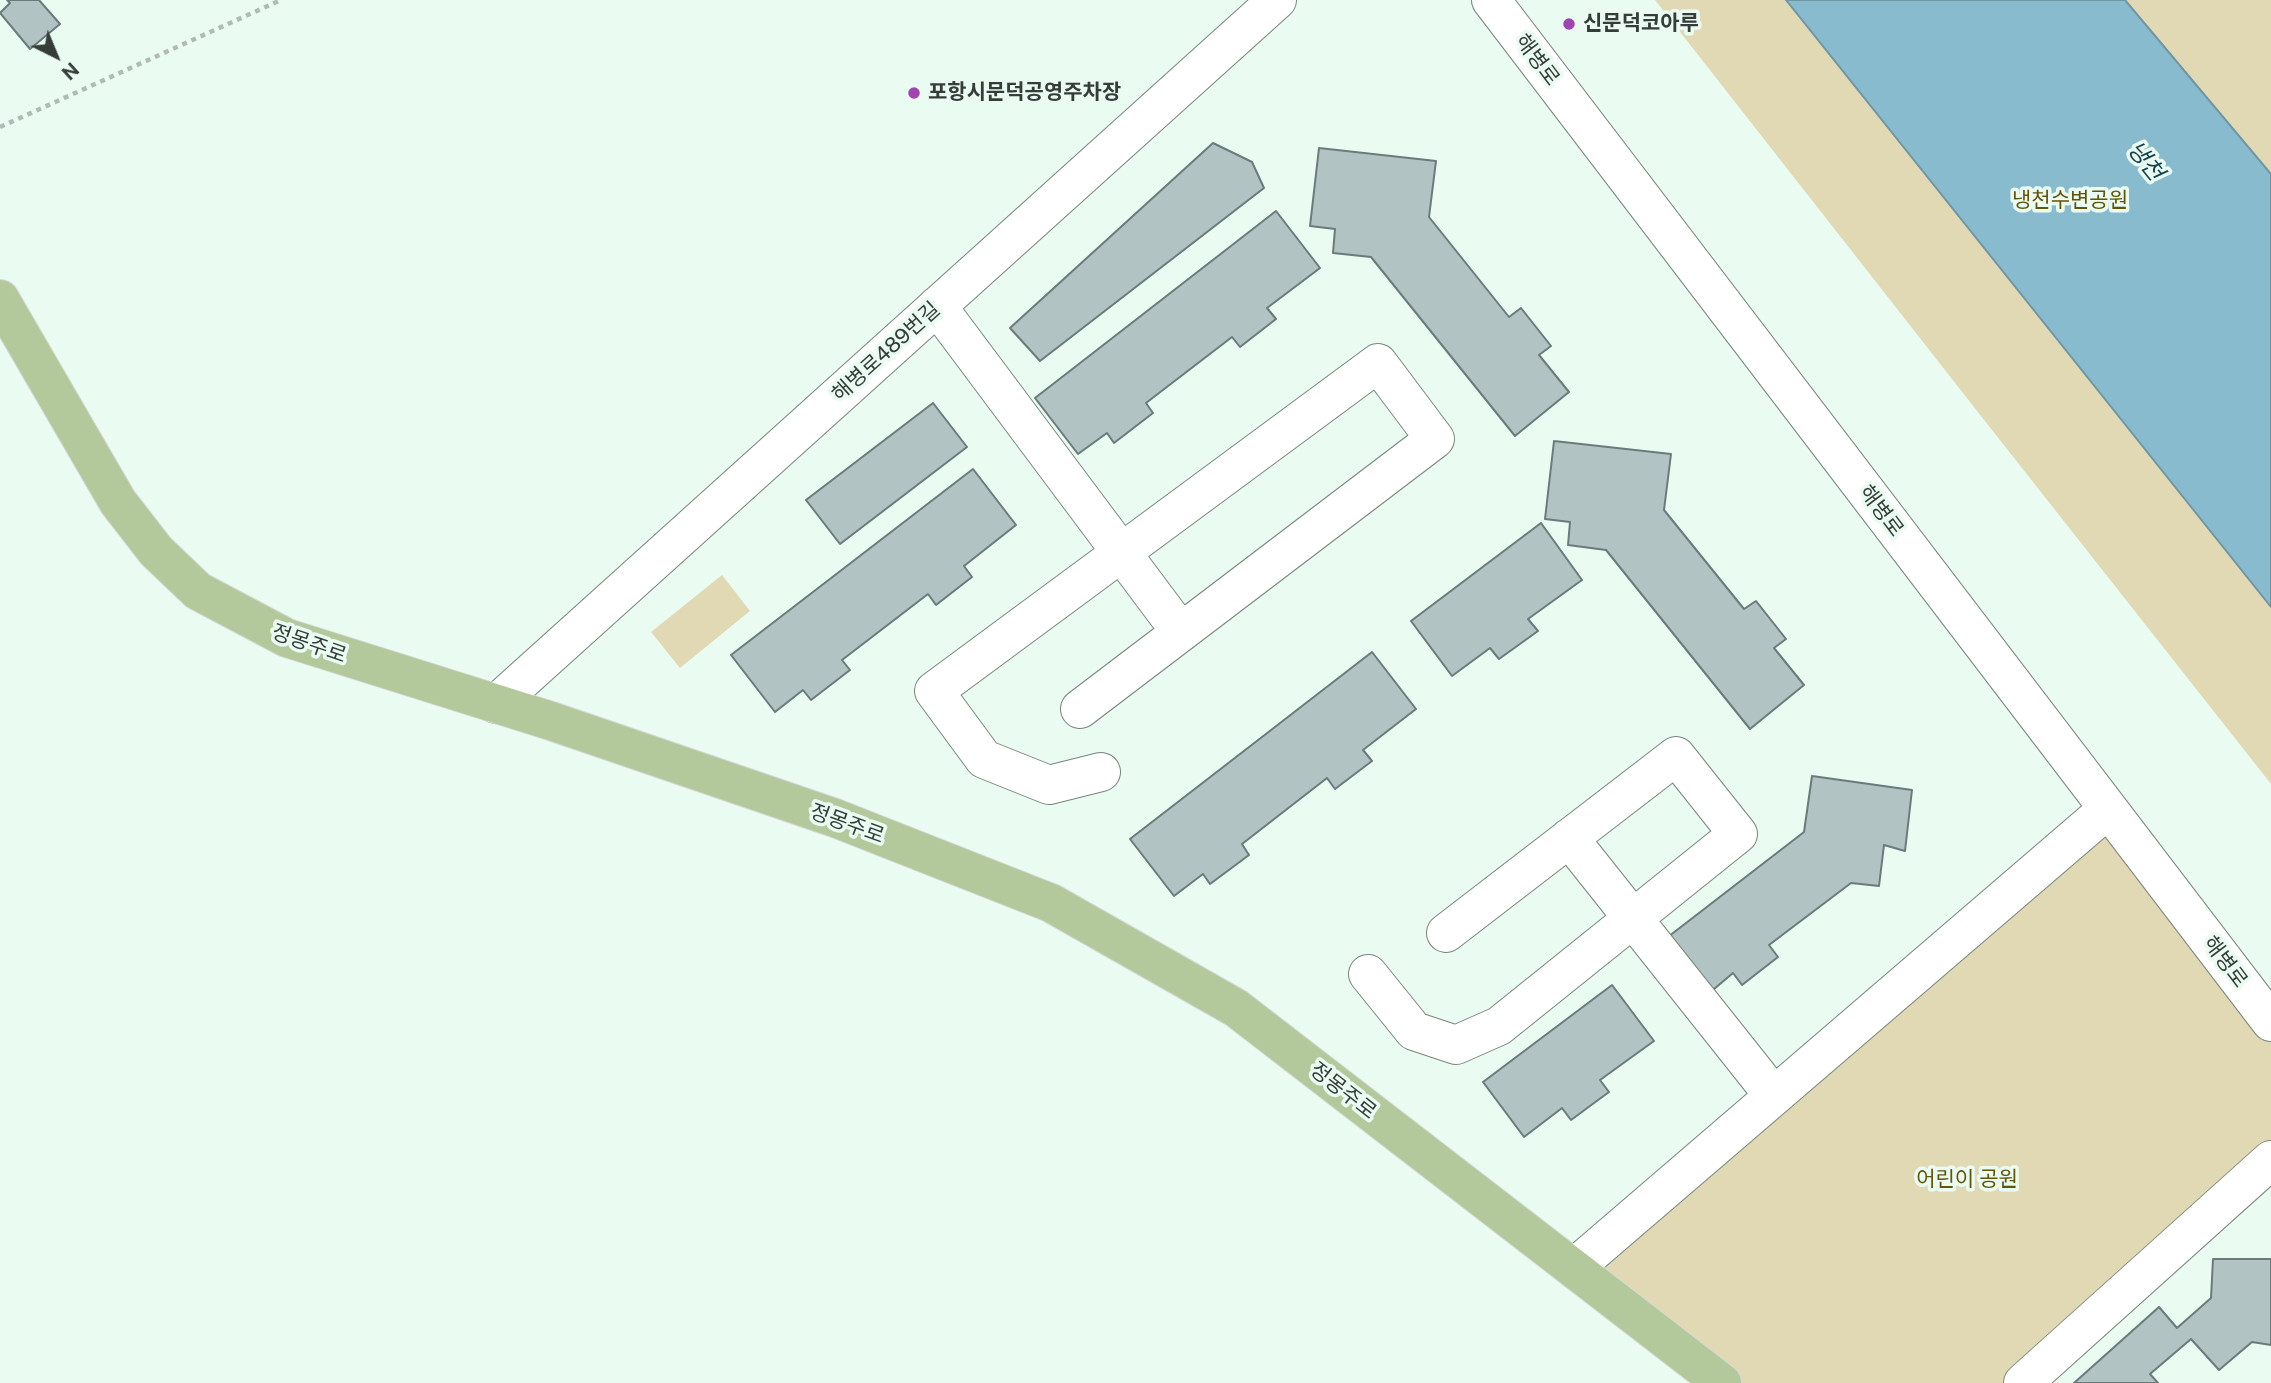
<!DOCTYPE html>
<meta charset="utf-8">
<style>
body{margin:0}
#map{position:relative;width:2271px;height:1383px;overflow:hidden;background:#eafbf2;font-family:"Public Sans",sans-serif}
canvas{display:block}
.north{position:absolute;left:21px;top:21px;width:70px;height:70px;-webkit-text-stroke:5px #eafbf2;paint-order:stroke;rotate:137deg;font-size:19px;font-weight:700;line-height:28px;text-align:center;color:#363d39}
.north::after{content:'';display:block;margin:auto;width:24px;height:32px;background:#363d39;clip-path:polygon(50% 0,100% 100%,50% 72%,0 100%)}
</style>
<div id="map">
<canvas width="2271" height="1383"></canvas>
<div class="north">N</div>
</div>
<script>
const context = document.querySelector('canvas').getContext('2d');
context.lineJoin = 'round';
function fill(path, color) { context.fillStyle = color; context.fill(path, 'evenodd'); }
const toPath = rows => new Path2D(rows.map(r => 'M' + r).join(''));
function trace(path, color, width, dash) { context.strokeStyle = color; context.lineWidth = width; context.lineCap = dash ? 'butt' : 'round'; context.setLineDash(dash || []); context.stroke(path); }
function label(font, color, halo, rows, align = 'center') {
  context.font = font + ' "Public Sans","Noto Sans KR",sans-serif'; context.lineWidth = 7; context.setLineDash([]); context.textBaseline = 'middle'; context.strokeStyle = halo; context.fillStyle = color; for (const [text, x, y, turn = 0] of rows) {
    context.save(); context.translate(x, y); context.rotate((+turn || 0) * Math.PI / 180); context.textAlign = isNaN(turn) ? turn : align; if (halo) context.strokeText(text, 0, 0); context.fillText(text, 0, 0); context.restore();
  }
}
fill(toPath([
 [1655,0,2271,0,2271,784,1981,416],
 [722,575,750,611,680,668,651,632],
 [2108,809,2271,1022,2271,1160,2023,1383,1723,1383,1574,1268]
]), '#e0d9b4');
const water = toPath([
 [1786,0,2125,0,2271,174,2271,607,1786,0]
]);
fill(water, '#89bbcf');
trace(water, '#7095a2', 2);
const building = toPath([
 [7,0,39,0,60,24,30,49,0,13,10,3,7,0],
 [1213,143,1252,162,1264,188,1040,361,1010,328,1213,143],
 [1319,148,1436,161,1429,217,1509,317,1521,308,1551,346,1539,355,1569,392,1515,436,1371,257,1333,253,1335,229,1310,226,1319,148],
 [1276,211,1320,268,1267,308,1276,319,1240,347,1232,337,1146,403,1153,413,1114,443,1107,433,1078,454,1035,398,1276,211],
 [933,403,967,447,840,544,806,500,933,403],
 [1554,441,1671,454,1664,510,1744,609,1756,601,1786,639,1774,648,1804,685,1750,729,1606,550,1568,545,1570,522,1545,519,1554,441],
 [973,469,1016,525,964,566,972,577,936,605,928,594,842,660,850,670,811,700,803,690,775,712,731,655,973,469],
 [1541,523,1582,580,1528,619,1538,631,1499,659,1490,648,1452,676,1411,621,1541,523],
 [1372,652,1416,709,1363,750,1372,761,1335,789,1327,778,1242,844,1249,855,1210,884,1203,874,1174,896,1130,839,1372,652],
 [1812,776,1912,790,1905,851,1884,845,1879,886,1851,883,1769,945,1778,957,1742,985,1733,973,1707,995,1664,940,1804,832,1812,776],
 [1612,985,1654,1041,1600,1080,1609,1092,1571,1120,1562,1108,1524,1137,1483,1082,1612,985],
 [2213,1259,2271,1259,2271,1345,2252,1342,2219,1370,2191,1339,2150,1374,2158,1383,2074,1383,2159,1307,2177,1328,2211,1298,2213,1259]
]);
fill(building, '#b1c4c3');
trace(building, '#697b7a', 2);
const minor = toPath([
 [1491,0,2271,1022],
 [937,306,1180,631],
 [496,704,1277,0],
 [1080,709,1435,439,1378,363,934,691,984,759,1049,785,1101,772],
 [1569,838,1774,1096],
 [1368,974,1414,1031,1456,1045,1499,1026,1738,834,1676,756,1446,933],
 [1574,1268,2108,809],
 [2023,1383,2271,1160]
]);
const major = toPath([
 [0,299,118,502,156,551,198,591,287,638,551,721,835,818,1051,903,1236,1008,1722,1383]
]);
trace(minor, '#77867d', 40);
trace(major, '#d7d8d7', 40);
trace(toPath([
 [0,127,281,0]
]), '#afbcb5', 4.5, [5, 5]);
trace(minor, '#fff', 38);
trace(major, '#b3c99c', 38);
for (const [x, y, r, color] of [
 [1569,24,7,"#a045b0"],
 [914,93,7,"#a045b0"]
]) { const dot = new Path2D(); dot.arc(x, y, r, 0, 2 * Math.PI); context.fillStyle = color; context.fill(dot); trace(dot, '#eafbf2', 2.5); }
label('bold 21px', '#363d39', '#eafbf2', [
 ["신문덕코아루",1583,24],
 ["포항시문덕공영주차장",928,93]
], 'left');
label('21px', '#363d39', '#eafbf2', [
 ["해병로",1537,60,53],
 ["해병로489번길",886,352,-42],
 ["해병로",1881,511,53],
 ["정몽주로",309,644,19],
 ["정몽주로",847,824,20],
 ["해병로",2225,962,53],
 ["정몽주로",1343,1091,38]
]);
label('21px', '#635508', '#eafbf2', [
 ["냉천수변공원",2070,201],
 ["어린이 공원",1967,1180]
]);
label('italic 23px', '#143f4e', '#eafbf2', [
 ["냉천",2145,161,51]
]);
</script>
